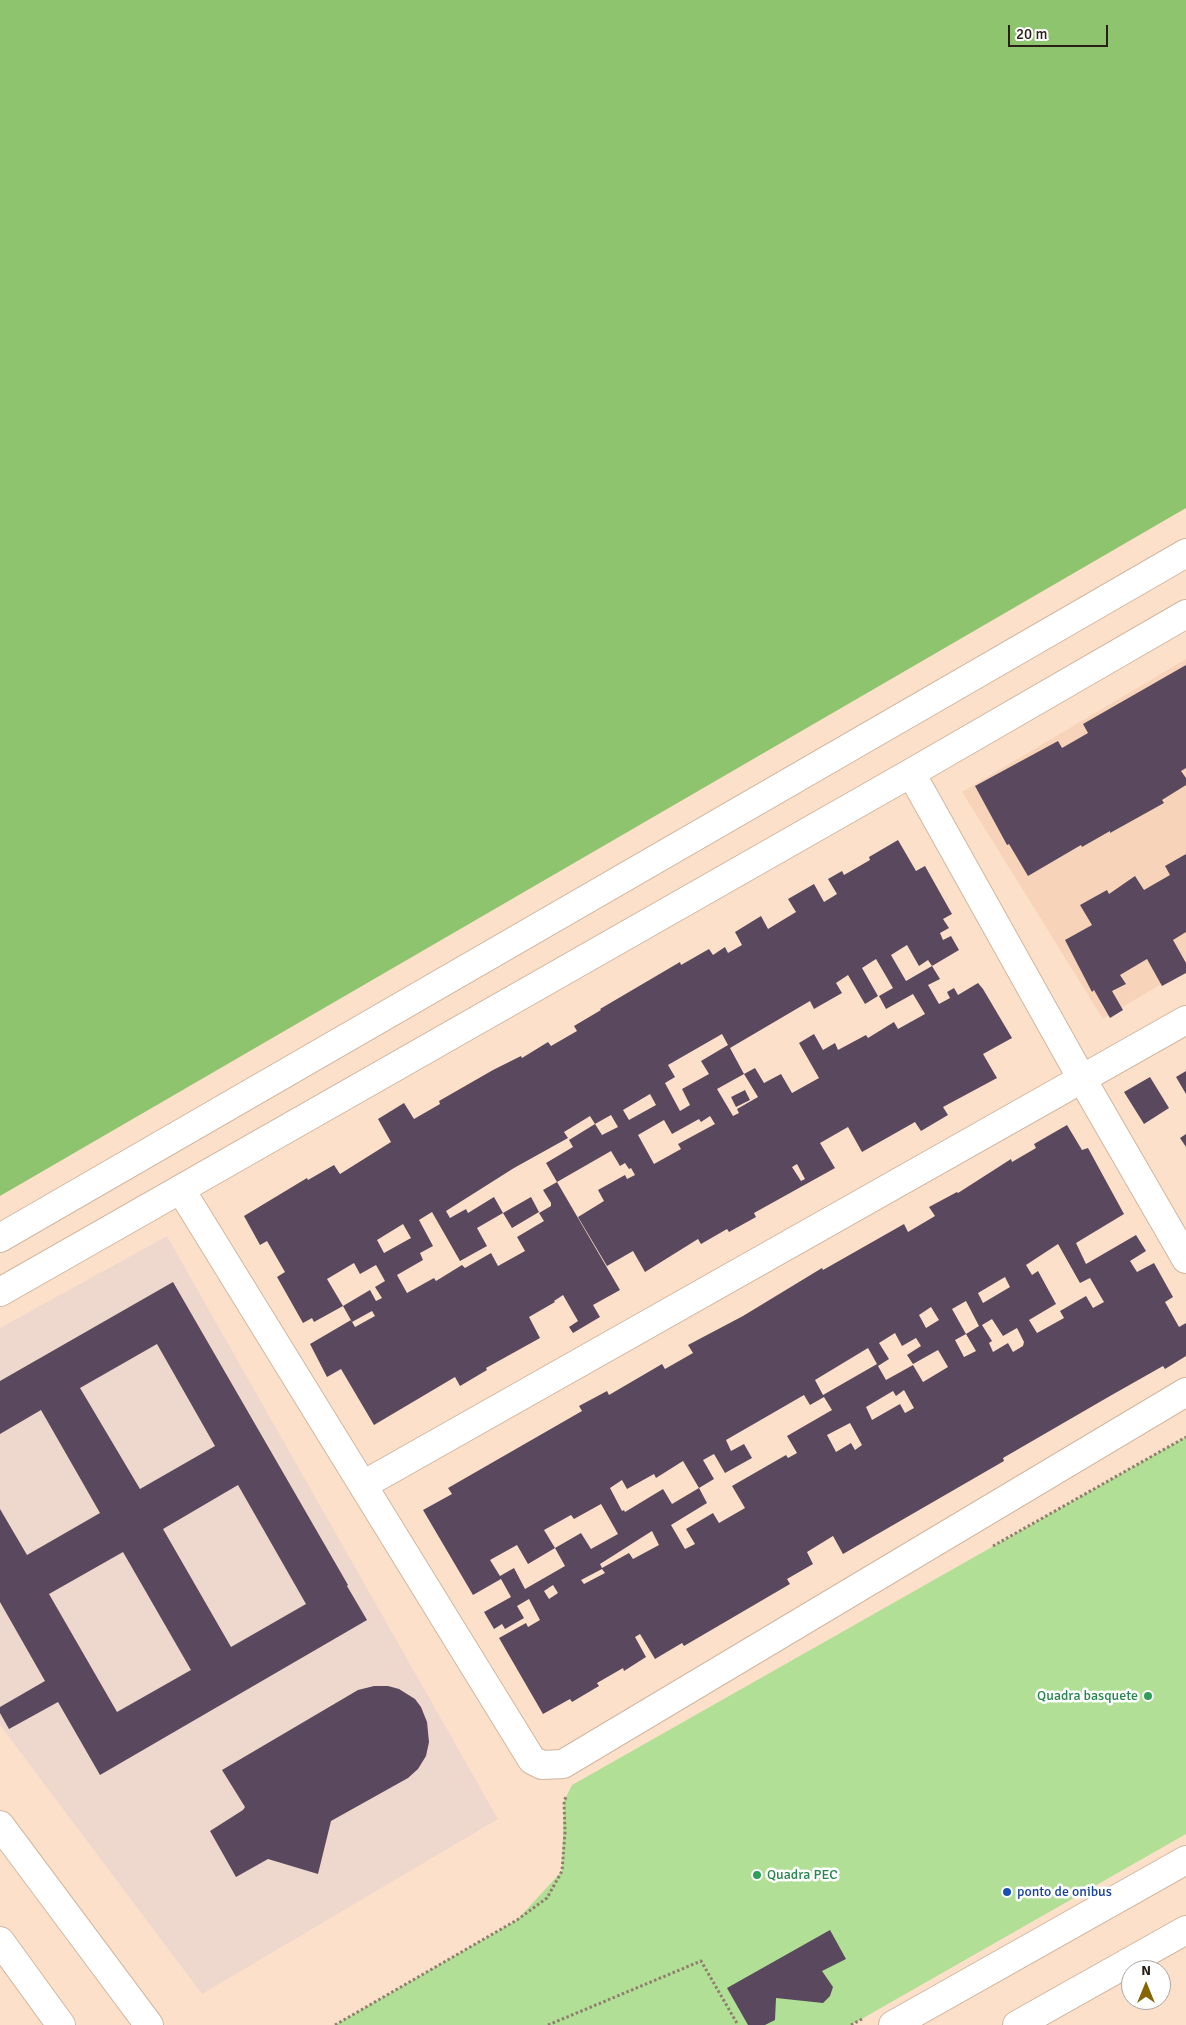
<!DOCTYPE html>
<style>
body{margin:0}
#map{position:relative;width:1186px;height:2025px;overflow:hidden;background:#fde0ca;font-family:Signika,sans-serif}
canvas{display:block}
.north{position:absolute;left:1121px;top:1960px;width:50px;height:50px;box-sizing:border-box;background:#fff;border:1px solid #a9a5a2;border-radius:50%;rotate:0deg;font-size:14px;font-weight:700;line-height:20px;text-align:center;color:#291f17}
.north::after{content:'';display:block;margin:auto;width:18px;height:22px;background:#866600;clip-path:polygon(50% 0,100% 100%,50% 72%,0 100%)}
.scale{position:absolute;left:1008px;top:25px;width:100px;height:22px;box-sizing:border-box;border:2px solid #291f17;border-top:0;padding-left:6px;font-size:15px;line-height:18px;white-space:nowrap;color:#291f17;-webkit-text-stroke:4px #fff;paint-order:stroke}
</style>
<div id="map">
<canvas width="1186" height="2025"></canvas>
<div class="north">N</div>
<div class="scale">20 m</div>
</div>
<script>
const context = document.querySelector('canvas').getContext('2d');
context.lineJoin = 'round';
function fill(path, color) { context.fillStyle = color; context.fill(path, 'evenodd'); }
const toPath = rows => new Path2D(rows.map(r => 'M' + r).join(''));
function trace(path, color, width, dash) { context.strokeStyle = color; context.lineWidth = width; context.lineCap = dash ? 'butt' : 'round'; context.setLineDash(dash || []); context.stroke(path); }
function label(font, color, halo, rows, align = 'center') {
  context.font = font + ' Signika,sans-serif'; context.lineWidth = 5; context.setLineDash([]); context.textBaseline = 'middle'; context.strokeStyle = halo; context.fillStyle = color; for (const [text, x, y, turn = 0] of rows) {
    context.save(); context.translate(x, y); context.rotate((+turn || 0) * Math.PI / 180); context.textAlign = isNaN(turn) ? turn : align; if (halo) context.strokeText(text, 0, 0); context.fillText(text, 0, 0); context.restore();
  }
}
fill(toPath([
 [1186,659,1186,969,1103,1019,962,792]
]), '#f7d4b9');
fill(toPath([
 [167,1236,498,1819,202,1994,0,1725,0,1328]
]), '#eed7cc');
fill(toPath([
 [1186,1437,1186,1834,851,2025,335,2025,517,1920,562,1871,564,1801,572,1785]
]), '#b1df96');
fill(toPath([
 [0,0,1186,0,1186,508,0,1196]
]), '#8fc46e');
fill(toPath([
 [1186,665,1186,768,1181,771,1186,778,1186,785,1162,800,1164,803,1110,833,1110,831,1082,847,1081,845,1028,876,1009,844,1007,845,975,786,1058,741,1062,748,1088,733,1083,724],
 [898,840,916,871,925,866,952,914,943,919,949,928,940,933,943,940,951,936,959,950,932,966,928,960,919,966,907,945,891,955,906,981,932,966,940,979,928,985,939,1004,950,998,947,992,954,988,958,995,978,983,983,989,1012,1038,983,1054,997,1078,943,1107,948,1115,921,1131,915,1122,862,1152,848,1127,820,1143,835,1168,754,1213,756,1217,729,1232,727,1229,701,1244,698,1239,645,1272,633,1251,607,1266,578,1217,604,1201,598,1190,625,1175,627,1179,635,1175,631,1168,629,1169,625,1163,620,1166,611,1151,557,1182,546,1163,573,1147,569,1140,595,1124,590,1116,564,1132,568,1138,514,1168,446,1211,450,1218,466,1209,468,1213,494,1197,503,1213,477,1228,487,1246,460,1261,432,1212,419,1220,433,1246,420,1253,423,1260,397,1275,407,1293,434,1278,436,1281,462,1265,465,1268,491,1253,498,1266,525,1251,517,1237,544,1221,539,1213,551,1206,551,1203,543,1190,557,1182,620,1290,593,1305,600,1317,573,1333,569,1327,578,1321,563,1295,554,1301,555,1302,529,1317,540,1338,486,1368,487,1370,460,1386,455,1377,374,1425,341,1369,327,1377,310,1344,351,1320,355,1327,375,1316,372,1311,352,1322,343,1306,314,1322,312,1318,303,1323,277,1277,285,1272,267,1241,260,1245,244,1216,307,1178,308,1180,334,1165,340,1174,391,1142,378,1119,404,1103,414,1119,440,1104,439,1101,493,1070,521,1056,522,1058,548,1042,551,1046,577,1031,574,1026,601,1010,600,1009,680,962,681,965,709,949,713,955,725,947,728,953,742,945,735,932,761,916,768,929,796,912,788,899,814,884,824,902,837,894,828,879,842,871,844,875,870,860,869,857],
 [876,959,893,988,879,996,886,1009,913,994,925,1014,898,1029,894,1022,868,1038,866,1035,838,1050,835,1043,823,1050,814,1034,799,1043,819,1078,792,1093,781,1074,764,1083,755,1068,744,1074,758,1097,737,1109,739,1113,733,1116,717,1089,744,1074,730,1048,810,1001,814,1009,842,993,836,983,848,975,865,1004,878,996,862,968],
 [722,1034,728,1045,701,1061,709,1074,682,1089,690,1105,680,1111,665,1083,675,1077,668,1065],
 [650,1094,656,1105,629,1120,623,1110],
 [611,1115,618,1127,602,1135,595,1124],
 [710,1116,715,1124,678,1144,681,1149,654,1164,638,1135,664,1120,672,1134,699,1119,701,1122],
 [797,1164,805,1179,801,1181,792,1167],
 [403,1224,411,1238,384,1253,377,1240],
 [354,1263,360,1274,376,1265,385,1281,375,1287,382,1298,376,1301,370,1290,343,1306,327,1279],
 [1186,854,1186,932,1173,940,1186,963,1186,973,1162,986,1147,959,1120,975,1126,984,1112,991,1123,1010,1110,1018,1094,990,1092,992,1065,940,1092,925,1080,905,1107,890,1109,894,1135,876,1144,890,1170,875,1165,866],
 [1186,1071,1186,1094,1176,1077],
 [1150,1077,1169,1108,1144,1124,1124,1092],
 [745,1090,750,1100,736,1107,731,1097],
 [1067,1125,1082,1150,1088,1148,1124,1214,1076,1243,1086,1264,1136,1235,1146,1251,1130,1261,1137,1272,1154,1263,1173,1297,1165,1302,1179,1327,1186,1323,1186,1356,1165,1369,1163,1366,1110,1396,1003,1458,1004,1461,843,1554,833,1536,807,1552,813,1564,787,1579,790,1584,684,1646,682,1643,655,1659,640,1634,635,1637,646,1657,624,1671,623,1668,597,1683,599,1686,572,1702,570,1699,543,1714,499,1638,526,1623,528,1627,540,1620,529,1599,517,1606,524,1618,505,1629,502,1624,494,1629,484,1612,511,1597,501,1579,473,1595,423,1510,452,1494,448,1488,582,1411,579,1406,607,1391,609,1395,662,1364,665,1369,693,1353,688,1345,743,1316,822,1268,823,1270,904,1224,908,1232,935,1216,929,1207,957,1192,958,1193,1011,1159,1012,1162,1036,1148,1034,1144],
 [1058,1244,1080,1283,1090,1278,1104,1302,1093,1308,1086,1296,1060,1311,1064,1318,1037,1333,1029,1320,1056,1304,1038,1271,1032,1275,1026,1265],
 [1005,1277,1010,1287,983,1303,978,1293],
 [966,1301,979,1326,966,1334,976,1351,964,1357,955,1340,966,1334,952,1309],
 [931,1307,939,1320,926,1328,919,1315],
 [992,1319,1003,1336,1017,1328,1024,1342,1023,1346,1013,1352,1008,1343,993,1352,989,1343,992,1341,982,1325],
 [895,1333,902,1346,916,1338,921,1346,907,1355,913,1364,938,1350,948,1367,923,1382,913,1365,886,1380,878,1366,889,1359,879,1343],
 [868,1348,877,1364,823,1395,815,1380],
 [904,1390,914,1408,905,1413,900,1404,872,1420,866,1407,893,1391,896,1396],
 [804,1395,810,1405,824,1397,832,1410,787,1436,797,1453,788,1458,786,1455,732,1486,745,1508,719,1523,713,1513,686,1529,695,1544,685,1549,671,1525,707,1503,699,1488,672,1504,663,1489,625,1512,624,1510,622,1511,610,1488,622,1480,627,1489,654,1474,656,1478,683,1461,699,1488,714,1479,703,1460,714,1454,725,1473,752,1458,744,1444,731,1451,726,1440],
 [850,1423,862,1445,855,1450,851,1443,836,1452,827,1435],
 [601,1504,618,1534,591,1549,581,1533,555,1548,565,1566,525,1589,514,1568,500,1576,490,1560,517,1545,528,1564,555,1548,544,1530,571,1515,574,1519],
 [652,1531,659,1545,633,1559,629,1553,602,1568,600,1564],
 [602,1569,605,1573,584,1584,581,1580],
 [553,1585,558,1593,549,1599,544,1591],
 [1186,1134,1186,1147,1180,1138],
 [531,1197,539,1212,512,1228,503,1213],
 [173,1282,348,1585,347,1586,367,1620,100,1775,58,1702,9,1729,0,1713,0,1707,45,1681,0,1602,0,1509,27,1555,100,1513,41,1410,0,1434,0,1381],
 [157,1344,215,1446,140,1489,80,1388],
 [238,1485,306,1604,231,1647,163,1529],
 [123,1552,191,1670,117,1712,49,1594],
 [374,1686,388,1686,399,1689,415,1699,421,1707,427,1722,429,1742,426,1756,418,1769,408,1778,331,1821,318,1874,268,1859,236,1877,210,1831,243,1810,245,1807,222,1770,358,1690],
 [830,1930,846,1959,822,1971,833,1987,830,1996,823,2003,776,1998,775,2020,765,2025,748,2025,727,1988]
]), '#5a485e');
const minor = toPath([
 [911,773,1082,1079,1186,1259],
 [181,1190,532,1760,542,1765,563,1764,1186,1392],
 [0,1238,1186,553],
 [0,1292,911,773,1186,614],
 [363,1485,1186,1020],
 [0,1825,149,2025],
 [0,1941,61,2025],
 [893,2025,1186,1860],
 [1017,2025,1186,1930]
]);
trace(minor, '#d1b6a0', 30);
trace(toPath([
 [993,1546,1186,1437],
 [335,2025,517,1920,547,1898,562,1871,565,1832,564,1801,567,1795],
 [548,2025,701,1961,738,2025],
 [851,2025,862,2019]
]), '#907d6e', 3, [2.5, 2.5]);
trace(minor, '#fff', 28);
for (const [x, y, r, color] of [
 [1148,1696,5,"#2e9e5b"],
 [757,1875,5,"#2e9e5b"],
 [1007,1892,5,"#1a4fb4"]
]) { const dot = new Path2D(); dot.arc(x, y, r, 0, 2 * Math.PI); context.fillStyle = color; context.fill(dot); trace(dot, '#fff', 2); }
label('14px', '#27864d', '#fff', [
 ["Quadra basquete",1138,1696],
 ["Quadra PEC",767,1875,"left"]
], 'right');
label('14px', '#164399', '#fff', [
 ["ponto de onibus",1017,1892]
], 'left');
</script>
